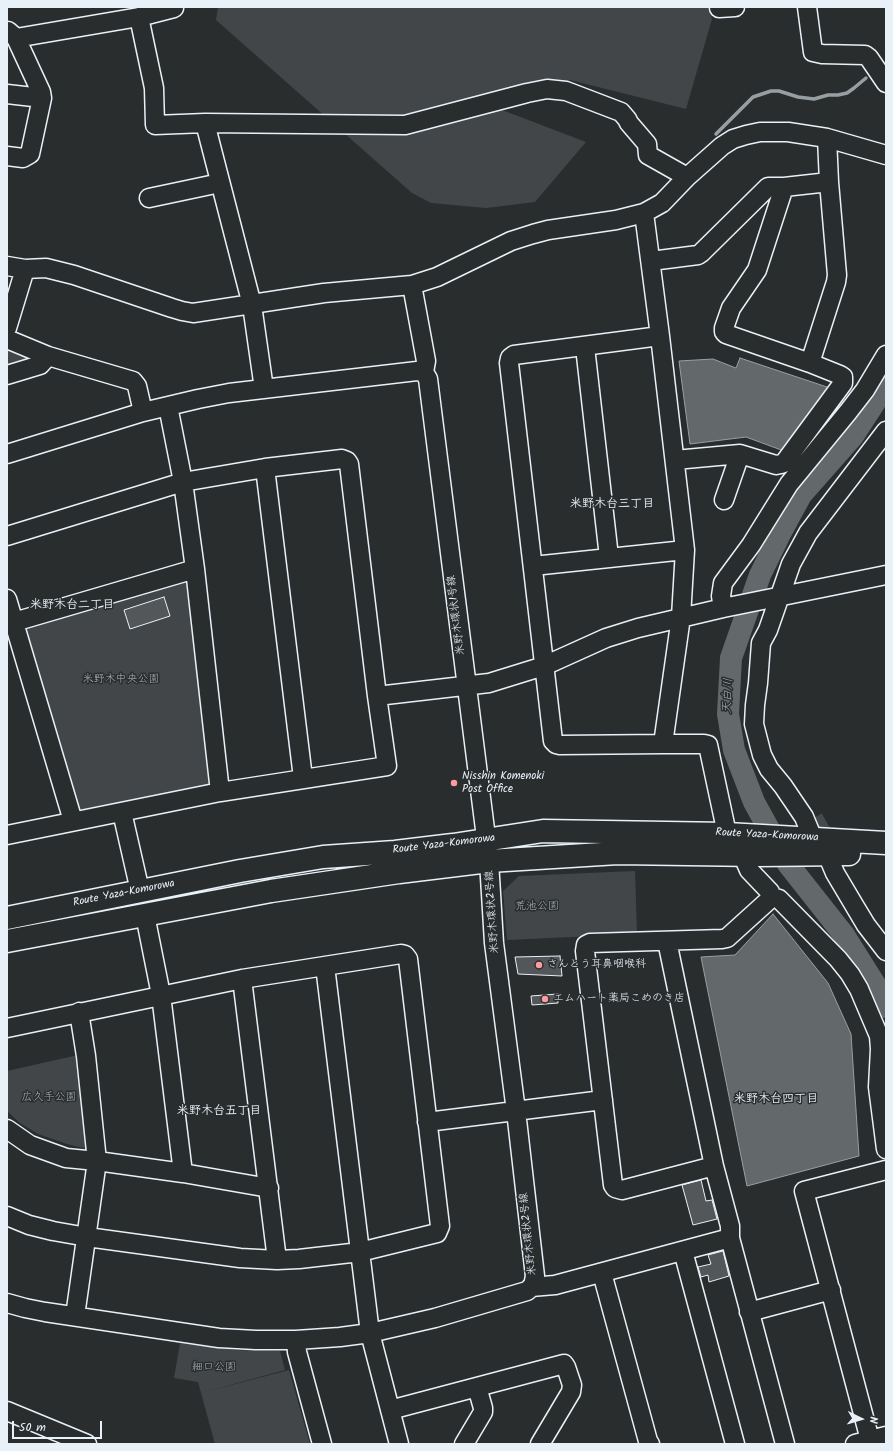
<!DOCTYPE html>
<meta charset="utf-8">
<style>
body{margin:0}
#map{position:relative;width:893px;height:1451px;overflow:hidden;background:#2a2d2e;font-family:Kalam,sans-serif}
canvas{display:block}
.frame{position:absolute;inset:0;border:8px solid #e8f1f8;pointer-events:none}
.north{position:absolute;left:841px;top:1399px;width:40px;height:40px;-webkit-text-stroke:3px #2a2d2e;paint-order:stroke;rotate:95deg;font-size:11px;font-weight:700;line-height:16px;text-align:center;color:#e8f1f8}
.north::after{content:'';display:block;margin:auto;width:14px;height:18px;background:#e8f1f8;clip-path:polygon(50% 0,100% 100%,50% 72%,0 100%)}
.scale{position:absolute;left:12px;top:1421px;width:90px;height:18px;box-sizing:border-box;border:2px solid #e8f1f8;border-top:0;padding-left:5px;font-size:12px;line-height:14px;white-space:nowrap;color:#e8f1f8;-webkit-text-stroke:3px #2a2d2e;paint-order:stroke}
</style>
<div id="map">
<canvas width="893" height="1451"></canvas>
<div class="frame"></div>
<div class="north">N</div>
<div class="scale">50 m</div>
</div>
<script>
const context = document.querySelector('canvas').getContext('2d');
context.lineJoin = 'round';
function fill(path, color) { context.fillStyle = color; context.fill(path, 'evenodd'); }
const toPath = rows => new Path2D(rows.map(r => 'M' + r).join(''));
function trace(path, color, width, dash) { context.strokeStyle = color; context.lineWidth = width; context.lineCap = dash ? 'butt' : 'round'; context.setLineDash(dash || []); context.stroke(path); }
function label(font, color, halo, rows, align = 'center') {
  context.font = font + ' Kalam,"Klee One",sans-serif'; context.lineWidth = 3; context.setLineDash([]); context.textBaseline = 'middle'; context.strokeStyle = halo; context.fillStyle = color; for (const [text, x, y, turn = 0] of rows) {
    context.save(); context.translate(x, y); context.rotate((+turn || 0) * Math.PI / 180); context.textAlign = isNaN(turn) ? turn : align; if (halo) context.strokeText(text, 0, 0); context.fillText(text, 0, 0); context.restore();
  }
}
fill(toPath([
 [218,7,708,7,712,19,686,109,570,80,489,105,586,142,535,202,486,208,431,203,412,193,216,20],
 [7,347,28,354,26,363,7,368],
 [190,579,215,782,210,788,81,815,22,630,25,624],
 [635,871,637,934,507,940,503,891,519,876],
 [78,1055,91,1150,67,1144,38,1134,20,1123,7,1111,7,1071],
 [180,1343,236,1350,280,1351,285,1370,201,1393,198,1382,174,1378],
 [289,1370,310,1444,215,1444,201,1393]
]), '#424648');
const water = toPath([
 [740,358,833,389,784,451,746,437,690,444,679,361,713,359,736,368,740,358],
 [773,914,828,983,851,1034,859,1156,747,1186,701,957,735,955,773,914]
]);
fill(water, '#63686b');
trace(water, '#989fa3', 1);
trace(toPath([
 [716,134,753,97,771,91,779,91,798,97,814,99,828,95,838,95,847,93,854,88,866,78]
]), '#989fa3', 3.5);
trace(toPath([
 [886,385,853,436,801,495,781,532,760,575,731,658,728,714,734,750,754,802,788,864,844,935,883,997,886,1007]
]), '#63686b', 22);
const building = toPath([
 [164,597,170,616,130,629,124,610,164,597],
 [560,956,562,976,518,974,515,957,560,956],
 [558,994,558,1003,532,1005,531,996,558,994],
 [701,1180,706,1201,712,1200,717,1219,693,1225,682,1185,701,1180],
 [723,1251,729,1276,709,1282,708,1275,701,1277,698,1267,711,1264,708,1255,723,1251]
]);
fill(building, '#535759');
trace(building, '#e8f1f8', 1);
trace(toPath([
 [814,818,832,850]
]), '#464a4c', 18, [18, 9]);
const minor = toPath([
 [719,7,719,8,735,7],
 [807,7,813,52,822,54,865,55,869,58,886,83],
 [139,17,174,8],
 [16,38,139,17,154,88,155,125,205,123,405,125,527,93,547,89,566,91,621,112,627,119,629,123,647,144,648,155,687,177],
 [7,94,42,98],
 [205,123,252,305,264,389],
 [7,156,23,158,30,154,42,98,41,92,16,38,8,31],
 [149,198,220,183],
 [644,213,660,336,685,550,681,617,663,744],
 [651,261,698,255,701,253,768,187,784,187,829,182],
 [7,266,25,269,46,268,74,275,172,308,182,311,193,313,324,293,412,285,437,277,511,241,533,234,548,230,616,220,644,213,662,203,687,177,722,146,733,139,746,135,760,132,788,132,827,138,886,155],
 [412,285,426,361,424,372],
 [7,328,25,269],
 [660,336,514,355,510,358,509,363,553,741,556,744,560,745,663,744,704,744,708,745,727,834],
 [7,339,48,356,133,381,137,386,143,412],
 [585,347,609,557],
 [810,363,836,282,837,275,829,182,827,138],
 [7,375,40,365,48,356],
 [168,406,183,482,195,569,220,792],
 [7,454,143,412,198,399,229,393,417,371,424,372,428,379,489,861,494,943,516,1111,535,1276,533,1286,527,1291,435,1318,370,1333,340,1337,296,1340,256,1340,219,1338,45,1312,25,1308,7,1303],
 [675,460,740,454,776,465,781,464,784,463,843,383,843,377,840,375,810,363,726,334,724,332,724,328,731,308,757,270,784,187],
 [265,468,303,778],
 [724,500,740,454],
 [7,536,183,482,265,468,342,459,347,461,349,464,377,696,387,766,220,792,7,835],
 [533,566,685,550],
 [7,599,73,821],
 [723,608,721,596,723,583,751,545,789,484,848,412,865,390,886,355],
 [14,622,195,569],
 [377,696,489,683,544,666,606,638,638,628,723,608,886,575],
 [122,812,140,891],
 [813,839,804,817,783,786,769,769,762,755,754,724,755,705,758,683,761,643,768,630,791,564,808,533,886,431],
 [742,854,749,870,770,892,771,897,779,899,838,959,850,974,859,989,879,1036,880,1049,878,1087,886,1149],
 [827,854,835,873,854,905,866,925,886,951],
 [145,915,161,995,183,1173],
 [667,941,714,1166,730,1226,730,1238,785,1444],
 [325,966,370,1333,399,1444],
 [242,979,277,1260],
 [7,1028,242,979,401,954,405,955,408,959,440,1226,437,1233,360,1252,299,1259,277,1260,240,1258,87,1237,53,1231,29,1225,7,1216],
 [427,1122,603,1100],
 [7,1129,30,1145,66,1158,97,1161,183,1173,269,1188],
 [714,1166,622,1190,615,1188,613,1185,585,951,586,945,590,943,722,939,727,938,769,900,771,897],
 [683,1251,735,1444],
 [602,1273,648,1441,650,1444],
 [531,1287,555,1285,730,1238],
 [749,1312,831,1290],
 [75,1316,97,1161,86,1056,79,1012],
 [296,1340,297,1352,322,1444],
 [390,1410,564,1364,566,1367,572,1385,571,1392,540,1444],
 [7,1411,87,1444],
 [870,1440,804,1191,886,1170],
 [464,1444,483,1412,483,1408,477,1387],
 [855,1444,886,1436]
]);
const major = toPath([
 [7,918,240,871,323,857,395,852,453,845,543,831,727,834,886,843],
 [7,941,271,891,399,872,489,861,618,853,758,855,849,854]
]);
trace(minor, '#e8f1f8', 21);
trace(major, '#e8f1f8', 25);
trace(minor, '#2a2d2e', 18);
trace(major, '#2a2d2e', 22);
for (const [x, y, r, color] of [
 [454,783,4,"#ff9aa2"],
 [539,965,4,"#ff9aa2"],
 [545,999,4,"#ff9aa2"]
]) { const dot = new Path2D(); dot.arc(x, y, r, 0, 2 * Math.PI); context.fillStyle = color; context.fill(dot); trace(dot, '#2a2d2e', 1.5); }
label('11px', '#e8f1f8', '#2a2d2e', [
 ["米野木環状1号線",457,615,-97],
 ["Route Yaza-Komorowa",767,836,3],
 ["Route Yaza-Komorowa",444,845,-7],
 ["Route Yaza-Komorowa",124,894,-11],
 ["米野木環状2号線",493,912,-94],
 ["米野木環状2号線",529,1234,-96]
]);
label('11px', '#aeb5ba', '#2a2d2e', [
 ["米野木中央公園",121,680],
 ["荒池公園",537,907],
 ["広久手公園",49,1098],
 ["細口公園",214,1368]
]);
label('11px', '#e8f1f8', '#2a2d2e', [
 ["Nisshin Komenoki",462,777],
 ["Post Office",462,790],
 ["さんとう耳鼻咽喉科",547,965],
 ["エムハート薬局こめのき店",553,999]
], 'left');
label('bold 12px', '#e8f1f8', '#2a2d2e', [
 ["米野木台三丁目",612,505],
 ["米野木台二丁目",72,606],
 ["米野木台四丁目",776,1100],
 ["米野木台五丁目",219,1112]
]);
label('italic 12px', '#acb3b9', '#2a2d2e', [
 ["天白川",729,696,-88]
]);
</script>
